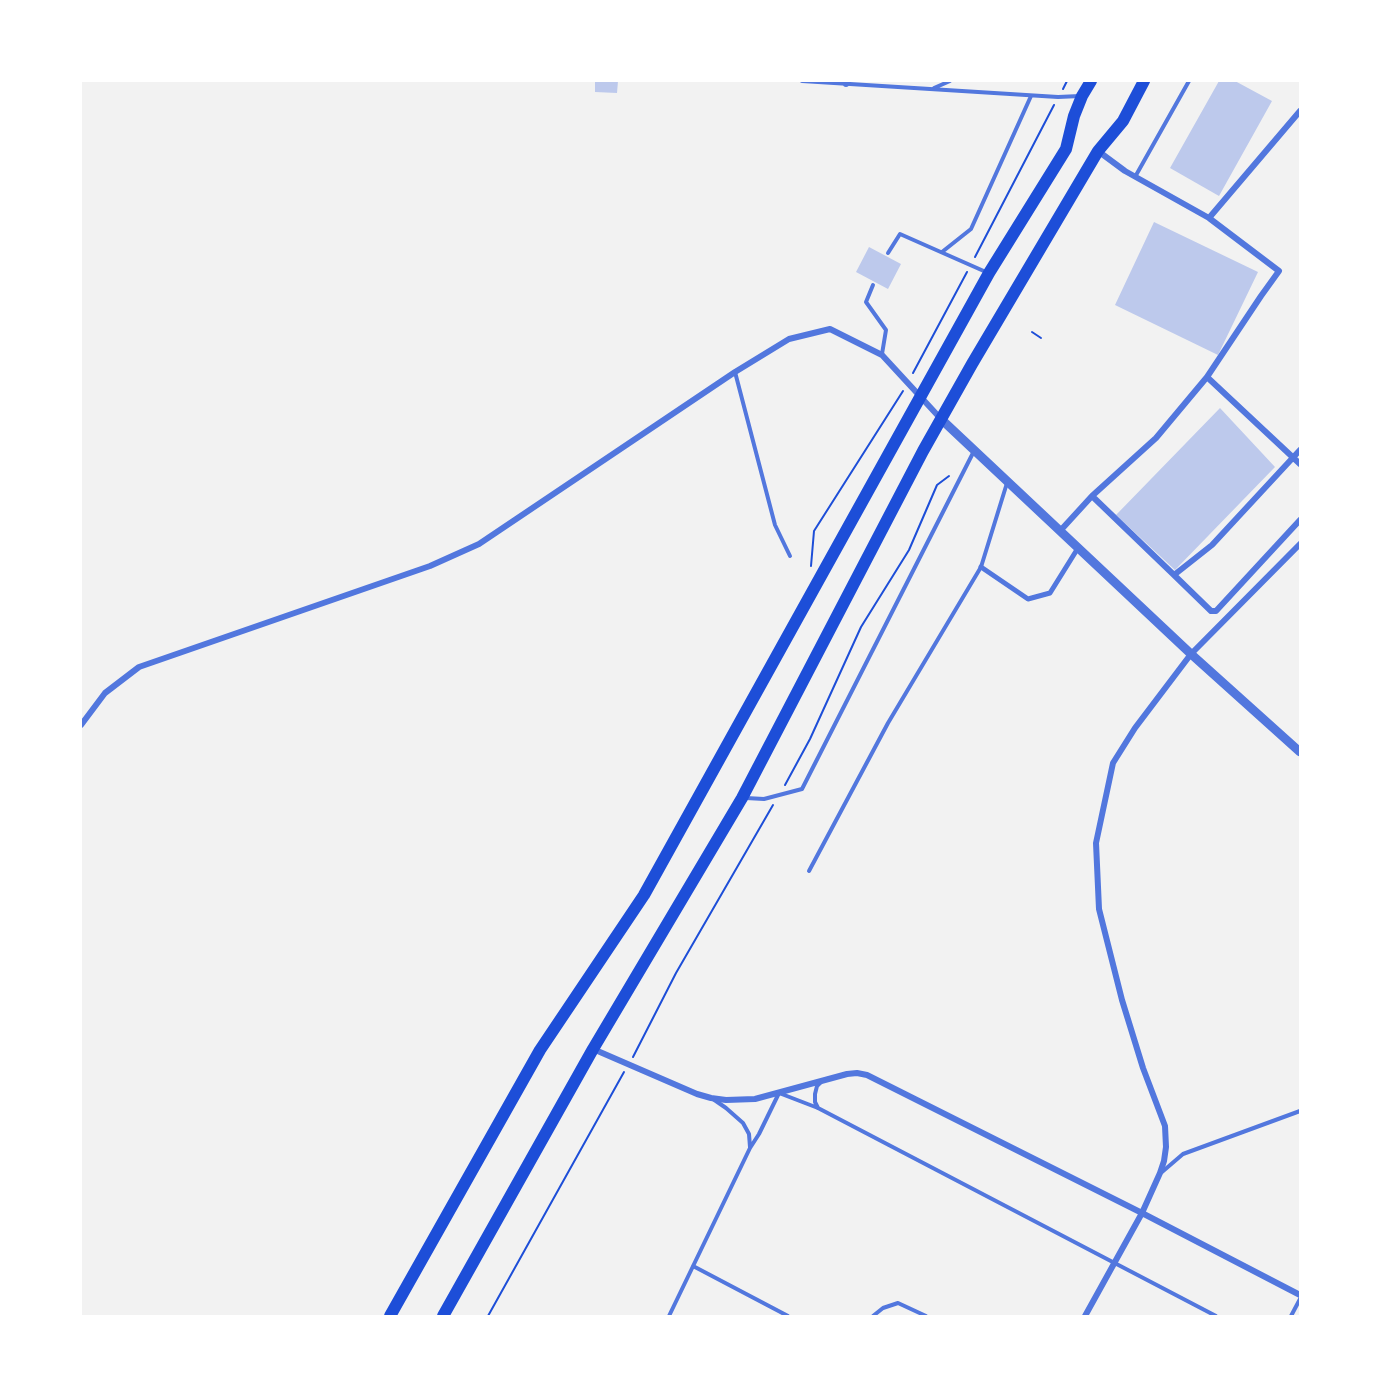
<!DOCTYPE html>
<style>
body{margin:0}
#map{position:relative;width:1381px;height:1397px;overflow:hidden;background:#f2f2f2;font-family:Raleway,sans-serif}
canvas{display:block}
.frame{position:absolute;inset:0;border:82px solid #fff;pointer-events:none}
</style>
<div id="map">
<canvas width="1381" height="1397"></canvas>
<div class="frame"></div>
</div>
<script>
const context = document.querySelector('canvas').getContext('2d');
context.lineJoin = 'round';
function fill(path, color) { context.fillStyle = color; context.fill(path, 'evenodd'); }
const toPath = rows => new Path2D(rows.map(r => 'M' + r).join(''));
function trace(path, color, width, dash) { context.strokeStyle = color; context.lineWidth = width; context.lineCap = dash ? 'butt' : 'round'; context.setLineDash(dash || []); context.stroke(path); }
fill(toPath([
 [595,81,618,81,617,93,595,92],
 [1219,81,1235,81,1272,101,1219,196,1170,168],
 [1154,222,1258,272,1218,355,1115,305],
 [869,247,901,264,888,289,856,272],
 [1220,408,1275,467,1175,570,1116,515]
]), '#bdc9ec');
trace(toPath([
 [1063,89,1067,81],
 [975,257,1054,105],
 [1032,332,1041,338],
 [913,373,967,272],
 [811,566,814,531,903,391],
 [785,785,810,739,861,627,909,550,937,485,949,476],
 [633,1057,676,973,773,805],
 [488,1316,624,1072]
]), '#1d4ed8', 2);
trace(toPath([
 [802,81,1058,97,1080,96],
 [934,88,950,81],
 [1135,177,1189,81],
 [942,252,971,229,1031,96],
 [888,253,900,234,986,272],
 [873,285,866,302,886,330,882,354],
 [735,372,775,525,790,556],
 [746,798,764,799,802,789,974,451],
 [809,871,888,723,981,567,1007,483],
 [713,1099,726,1108,743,1123,749,1134,750,1147],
 [818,1108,815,1102,815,1094,817,1086,821,1082],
 [1162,1172,1183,1154,1300,1111],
 [693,1266,788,1316],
 [669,1316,750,1148,759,1134,779,1093,818,1108,1216,1316],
 [873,1316,883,1308,898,1303,926,1316],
 [1291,1316,1300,1299]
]), '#5277de', 4);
trace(toPath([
 [981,567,1028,599,1050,593,1078,548]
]), '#5277de', 5);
trace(toPath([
 [846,84,846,81],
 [1209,218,1300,111],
 [1207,377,1300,464],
 [1092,496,1174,575,1212,545,1300,450],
 [1060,531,1092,496,1156,438,1207,377,1261,296,1279,271,1209,218,1125,171,1098,151],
 [1174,575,1211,611,1216,611,1300,520],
 [81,725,105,693,139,667,430,566,479,544,735,372,789,339,830,329,882,355,941,419],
 [593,1049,697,1094,711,1098,726,1100,755,1099,847,1074,857,1073,867,1075,1142,1213,1300,1295],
 [1085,1316,1142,1213,1160,1173,1164,1161,1166,1147,1165,1126,1143,1068,1122,1000,1099,909,1096,843,1113,763,1135,728,1191,654,1300,544]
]), '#5277de', 6);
trace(toPath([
 [941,419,1191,654,1300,752]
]), '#5277de', 9);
trace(toPath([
 [390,1316,540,1050,644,895,989,273,1066,149,1074,116,1082,96,1091,81],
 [443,1316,593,1049,742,798,923,451,972,364,1098,151,1123,121,1144,81]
]), '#1d4ed8', 12);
</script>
